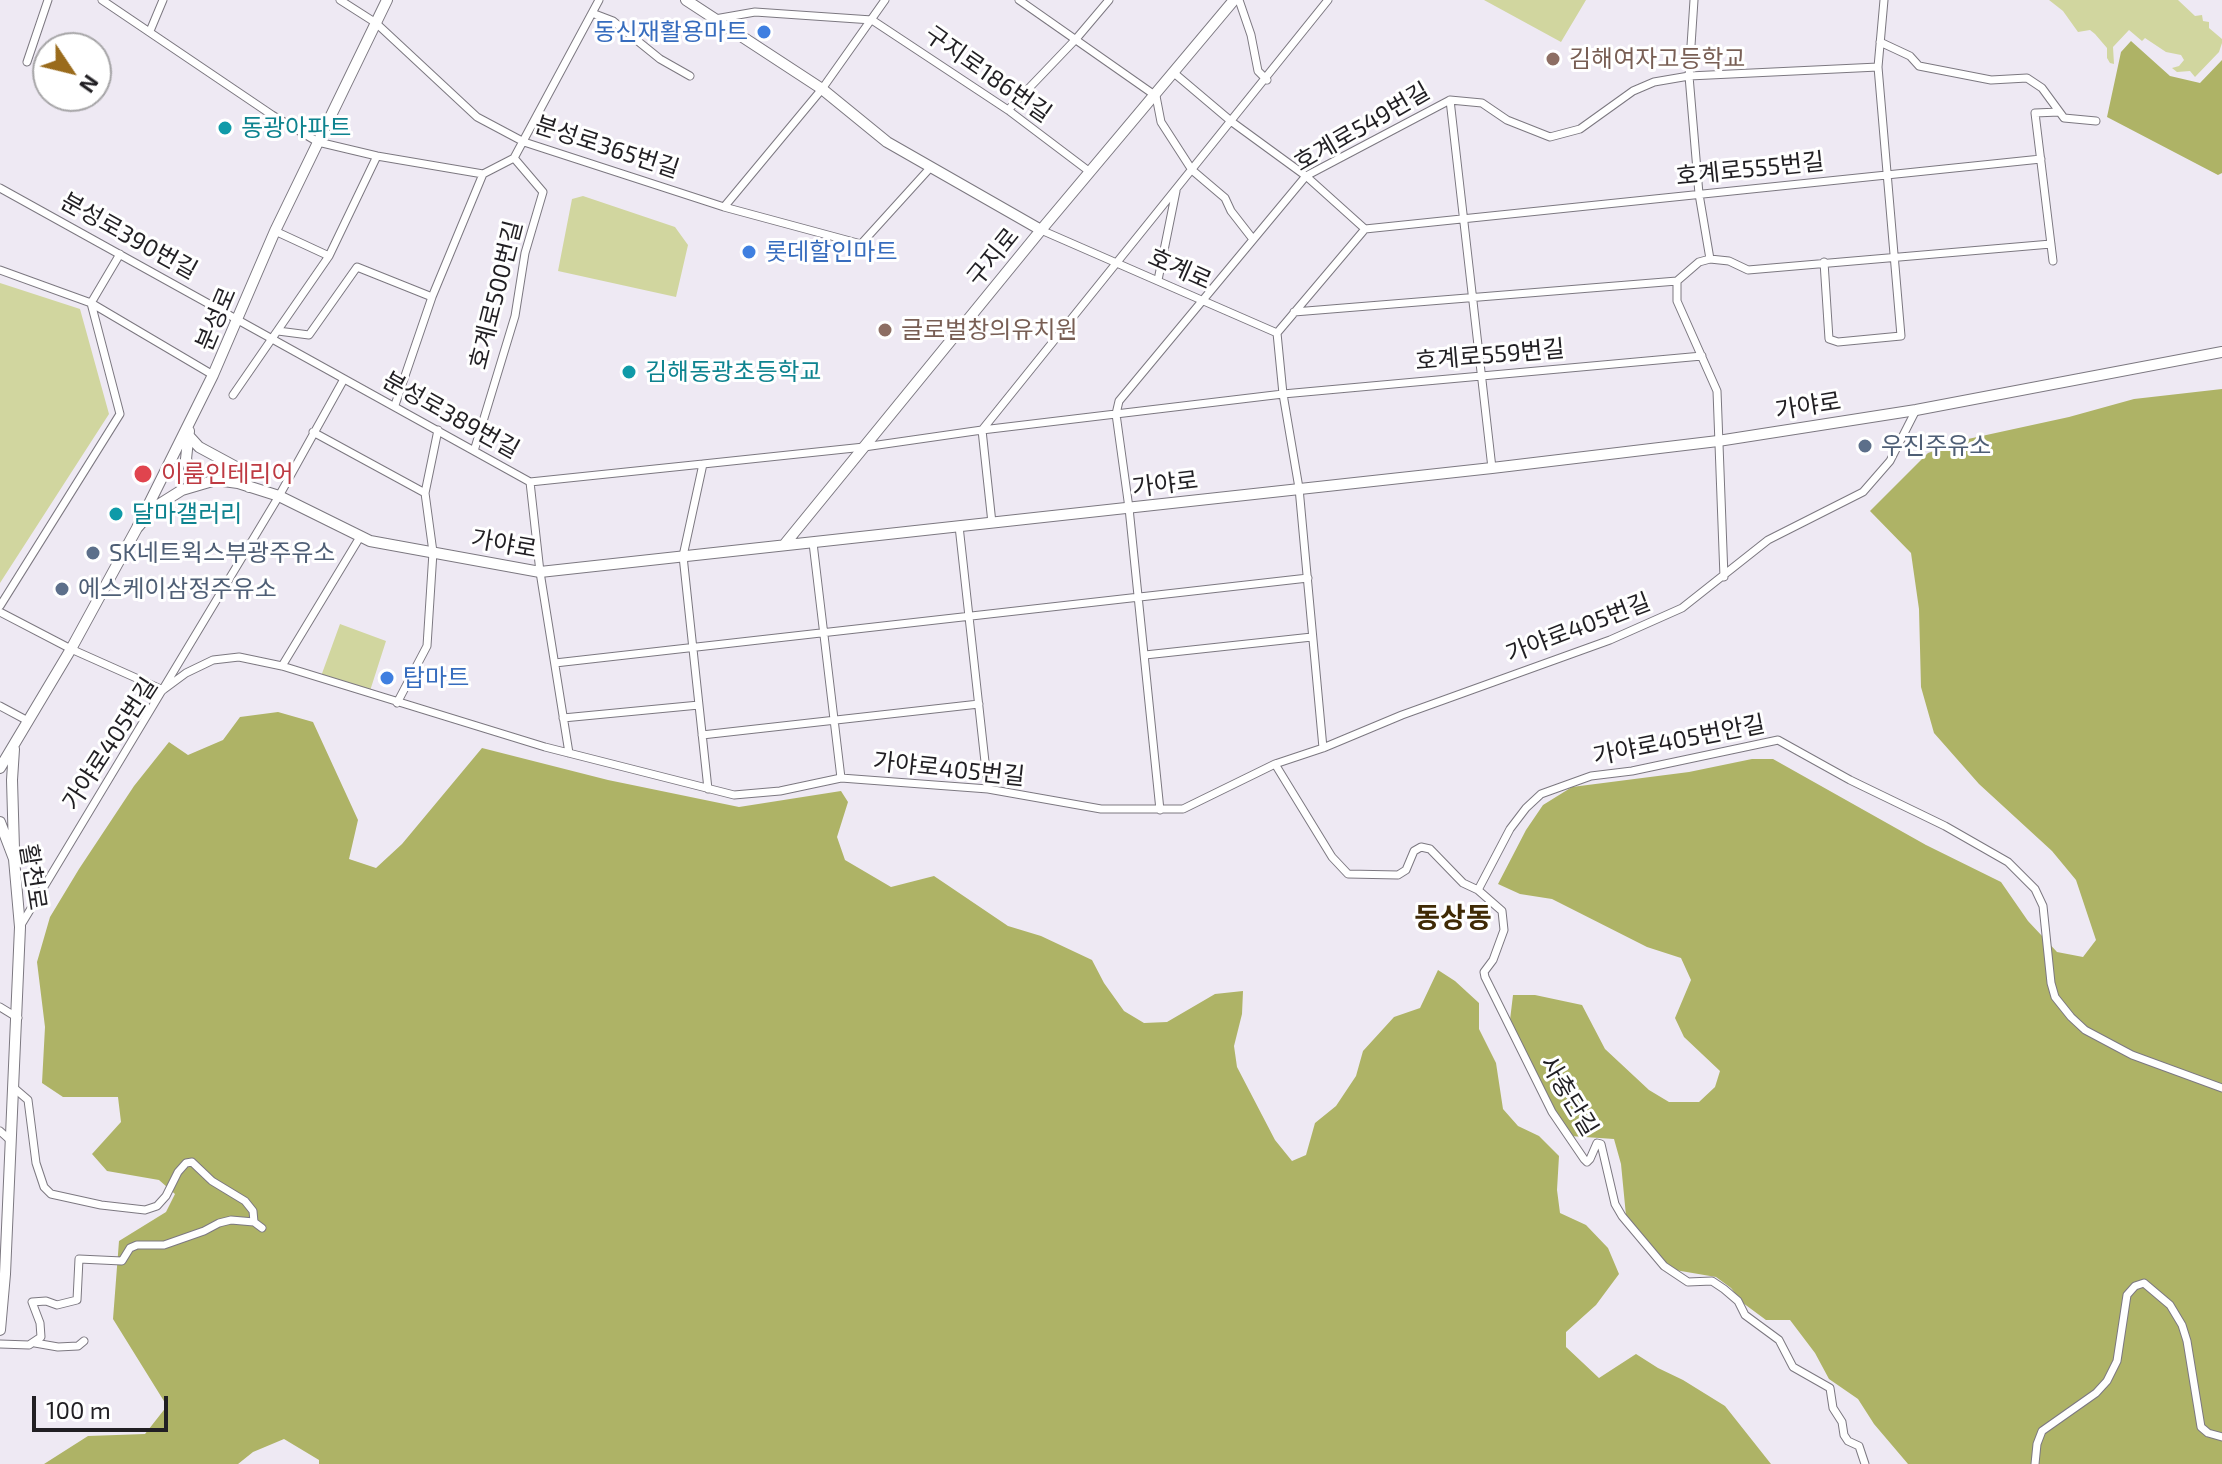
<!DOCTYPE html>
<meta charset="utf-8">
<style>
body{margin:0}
#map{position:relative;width:2222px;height:1464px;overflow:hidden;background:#eee9f3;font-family:"Exo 2",sans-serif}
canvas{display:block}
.north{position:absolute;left:32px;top:32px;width:80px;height:80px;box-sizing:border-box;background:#fff;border:2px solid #a6a5a7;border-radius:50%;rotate:125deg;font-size:22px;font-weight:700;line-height:32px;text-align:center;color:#211f23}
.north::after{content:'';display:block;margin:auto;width:28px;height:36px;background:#9a6b1c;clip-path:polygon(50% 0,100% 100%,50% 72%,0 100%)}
.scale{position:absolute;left:32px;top:1396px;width:136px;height:36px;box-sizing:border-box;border:4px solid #211f23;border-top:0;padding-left:10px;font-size:24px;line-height:28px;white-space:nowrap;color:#211f23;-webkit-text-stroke:6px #fff;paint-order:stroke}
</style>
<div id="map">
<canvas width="2222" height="1464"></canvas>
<div class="north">N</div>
<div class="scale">100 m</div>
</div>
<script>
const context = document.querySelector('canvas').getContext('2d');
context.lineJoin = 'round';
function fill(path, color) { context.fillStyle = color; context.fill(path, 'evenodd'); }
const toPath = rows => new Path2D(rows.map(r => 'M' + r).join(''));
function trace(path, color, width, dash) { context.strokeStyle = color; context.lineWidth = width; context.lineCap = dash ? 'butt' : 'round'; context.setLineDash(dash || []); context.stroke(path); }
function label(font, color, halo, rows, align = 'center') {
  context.font = font + ' "Exo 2","Noto Sans KR",sans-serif'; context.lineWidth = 6; context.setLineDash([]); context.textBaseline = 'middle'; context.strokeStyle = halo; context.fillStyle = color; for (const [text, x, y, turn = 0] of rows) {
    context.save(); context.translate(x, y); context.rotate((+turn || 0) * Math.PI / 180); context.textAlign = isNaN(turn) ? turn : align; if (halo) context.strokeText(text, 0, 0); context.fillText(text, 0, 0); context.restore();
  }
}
fill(toPath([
 [1484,0,1586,0,1561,42],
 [2049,0,2178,0,2195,16,2202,15,2203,21,2209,22,2209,28,2222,39,2222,43,2219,52,2195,77,2190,71,2177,72,2172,68,2179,66,2184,60,2181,55,2166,52,2145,38,2142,41,2129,30,2113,47,2114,64,2110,63,2107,58,2107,48,2095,34,2090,30,2078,32,2063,11],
 [583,196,675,227,688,245,676,297,558,271,572,199],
 [0,283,80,309,109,414,0,583],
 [340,624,386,641,369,694,320,679]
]), '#d1d69f');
fill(toPath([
 [2131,41,2170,76,2200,83,2222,60,2222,173,2218,175,2107,117,2121,52],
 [2222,389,2222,1464,1908,1464,1874,1424,1858,1399,1829,1379,1815,1353,1790,1320,1766,1320,1743,1303,1731,1288,1716,1277,1675,1270,1652,1252,1627,1226,1621,1164,1614,1139,1570,1136,1552,1109,1528,1061,1510,1020,1513,995,1535,995,1582,1005,1605,1049,1649,1090,1669,1102,1699,1102,1715,1087,1720,1071,1684,1037,1675,1018,1691,980,1681,958,1647,947,1552,899,1520,894,1498,884,1526,830,1543,805,1572,787,1689,772,1752,759,1773,759,1926,845,2001,882,2028,921,2057,952,2083,957,2096,940,2076,880,2052,851,1979,784,1934,733,1921,687,1919,609,1911,553,1870,511,1928,453,1968,439,2069,417,2134,399],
 [278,712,313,722,358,820,349,859,376,868,402,844,482,748,608,780,739,807,841,791,848,802,837,837,845,860,891,887,934,876,1008,926,1041,936,1092,960,1104,983,1124,1011,1144,1023,1167,1022,1215,994,1243,991,1242,1014,1234,1046,1237,1067,1275,1140,1292,1161,1306,1155,1315,1123,1336,1106,1356,1076,1363,1051,1394,1017,1420,1008,1438,970,1455,981,1479,1003,1479,1029,1496,1063,1503,1109,1518,1126,1539,1136,1559,1156,1557,1190,1560,1213,1586,1225,1608,1248,1619,1274,1596,1305,1566,1332,1566,1347,1599,1378,1636,1354,1658,1368,1683,1380,1725,1406,1771,1464,319,1464,319,1460,284,1439,253,1452,238,1464,44,1464,88,1436,145,1434,167,1406,113,1319,119,1241,166,1212,175,1194,159,1180,107,1171,92,1154,121,1122,118,1097,63,1097,42,1083,45,1027,37,962,50,917,79,869,134,786,169,742,188,755,223,740,240,717]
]), '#aeb366');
const street = toPath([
 [102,0,272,115,318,142,377,156,483,174],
 [340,0,376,23,477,117,524,142,724,207,861,244,930,168],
 [1019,0,1156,96,1161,122,1192,170,1225,198,1231,211,1252,238],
 [1239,0,1251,35,1258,71,1267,80],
 [1694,0,1689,76,1699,194,1710,259],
 [592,13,613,21,660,59,690,76],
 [715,19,755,12,872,20,1008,110,1090,172],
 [150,31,163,0],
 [1880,42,1910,56,1919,66,1991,80,2027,78,2042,88,2064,118,2096,121],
 [27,62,48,0],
 [1174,73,1232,122,1306,176,1365,229],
 [1450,100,1492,468],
 [1008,110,1076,39,1109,0],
 [0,188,530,482,540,572,569,753],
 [724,207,822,89,885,0],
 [1041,230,1277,333,1283,394,1299,488,1323,748],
 [275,231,329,256],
 [2053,261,2035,113,2059,112],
 [1824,262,1829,339,1838,342,1901,336,1878,67,1884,0],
 [0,270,91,303,213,375],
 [1158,280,1176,191],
 [1294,312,1677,281],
 [278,331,309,335,357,267,432,297],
 [1277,333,1365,229,2041,159],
 [233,395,329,256,377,156],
 [395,405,432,297,483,174,514,158,599,0],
 [313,432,425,493],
 [474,451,515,316,525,253,543,192,514,158],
 [530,482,703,464],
 [992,523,982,430,1328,0],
 [959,526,988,789],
 [813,543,841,778],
 [1724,577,1717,391,1677,301,1677,281,1699,262,1710,259,1729,261,1748,270,2051,244],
 [0,606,120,414,91,303,120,254],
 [0,612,71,649,163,690],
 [1145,655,1312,637],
 [555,663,1308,578],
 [282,666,360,537],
 [163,690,186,673,213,660,239,657,282,666,545,747,734,795,780,791,841,778,988,789,1101,809,1183,809,1275,764,1323,748,1402,715,1610,640,1682,608,1768,540,1863,492,1890,461,1916,410],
 [397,703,427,646,433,552,425,493,438,430],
 [0,706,28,721],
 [563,718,699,705],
 [702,735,979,704],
 [1275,764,1332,857,1348,874,1398,875,1406,870,1414,851,1421,847,1430,849,1463,883,1478,890,1510,829,1526,808,1541,794,1591,776,1632,771,1778,740,1850,780,1945,826,2008,862,2035,889,2043,906,2051,983,2055,997,2071,1017,2085,1030,2132,1055,2222,1088],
 [708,789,683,556,703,464,864,447,982,430,1283,394,1702,356],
 [1160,810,1129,508,1116,414,1119,401,1306,176,1450,100,1482,103,1507,120,1550,137,1580,129,1633,91,1654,82,1689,76,1878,67],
 [1478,890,1502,911,1504,930,1493,960,1484,972,1485,977,1552,1112,1584,1159,1587,1162,1590,1159,1597,1143,1601,1144,1615,1204,1622,1216,1664,1266,1688,1282,1712,1281,1724,1289,1738,1301,1745,1315,1779,1340,1793,1367,1830,1388,1833,1408,1842,1422,1844,1435,1848,1441,1859,1446,1865,1464],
 [21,925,279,496,344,379],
 [0,1007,18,1018],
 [14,1088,28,1100,36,1163,44,1187,51,1194,101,1205,145,1210,157,1206,166,1196,178,1172,186,1163,192,1162,212,1181,245,1201,253,1211,254,1222],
 [0,1131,11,1141],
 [35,1343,58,1347,78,1346,84,1341],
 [0,1344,29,1345,41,1337,40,1323,32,1302,46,1301,57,1305,77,1300,79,1259,122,1261,130,1248,137,1245,164,1245,204,1231,219,1223,231,1220,254,1222,262,1228],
 [2035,1464,2037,1444,2042,1431,2096,1393,2107,1381,2117,1361,2127,1295,2135,1286,2144,1283,2170,1305,2182,1325,2187,1341,2201,1427,2208,1433,2222,1437]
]);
const secondary = toPath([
 [686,0,822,89,887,142,1041,230],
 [189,431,186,459,195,485],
 [189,436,199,447,236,467,249,487],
 [137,528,155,507,182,490,216,480,238,483,279,496,370,541,540,572,1492,468,1718,441,1916,410,2222,352],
 [784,545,1041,230,1234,0],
 [0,768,71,649,137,528,213,375,275,231,387,0],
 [0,822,14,859,20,927,5,1274,0,1330],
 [14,849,12,780,14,749]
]);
trace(street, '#7c7880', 9);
trace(secondary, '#7c7880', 12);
trace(street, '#fff', 7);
trace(secondary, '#fff', 10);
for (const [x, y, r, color] of [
 [764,32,8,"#3f7fe0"],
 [1553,59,8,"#8d6e63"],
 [225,128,8,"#0f9aa8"],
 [749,252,8,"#3f7fe0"],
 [885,330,8,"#8d6e63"],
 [629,372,8,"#0f9aa8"],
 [1865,446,8,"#5c6f8a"],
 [143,474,10,"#e0444e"],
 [116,514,8,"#0f9aa8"],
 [93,553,8,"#5c6f8a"],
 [62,589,8,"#5c6f8a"],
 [387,678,8,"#3f7fe0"]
]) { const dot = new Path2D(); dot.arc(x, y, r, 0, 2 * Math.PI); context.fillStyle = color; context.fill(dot); trace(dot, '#fff', 3); }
label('24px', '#366cbe', '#fff', [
 ["동신재활용마트",748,32,"right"],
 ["롯데할인마트",765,252],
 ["탑마트",403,678]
], 'left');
label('24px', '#785e54', '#fff', [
 ["김해여자고등학교",1569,59],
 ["글로벌창의유치원",901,330]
], 'left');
label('24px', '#211f23', '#fff', [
 ["구지로186번길",988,74,35],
 ["호계로549번길",1362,127,-30],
 ["분성로365번길",607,147,18],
 ["호계로555번길",1750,169,-6],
 ["분성로390번길",129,236,29],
 ["구지로",993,257,-51],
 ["호계로",1180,269,24],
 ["호계로500번길",496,295,-76],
 ["분성로",216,319,-67],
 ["호계로559번길",1490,355,-5],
 ["가야로",1808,406,-9],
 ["분성로389번길",451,415,29],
 ["가야로",1165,484,-7],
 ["가야로",504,544,10],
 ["가야로405번길",1578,628,-21],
 ["가야로405번안길",1679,740,-11],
 ["가야로405번길",110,744,-57],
 ["가야로405번길",949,769,6],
 ["활천로",33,877,81],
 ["사충단길",1569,1096,59]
]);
label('24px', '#0d838f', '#fff', [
 ["동광아파트",241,128],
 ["김해동광초등학교",645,372],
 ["달마갤러리",132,514]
], 'left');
label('24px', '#4e5e75', '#fff', [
 ["우진주유소",1881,446],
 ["SK네트윅스부광주유소",109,553],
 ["에스케이삼정주유소",78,589]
], 'left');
label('24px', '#be3a42', '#fff', [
 ["이룸인테리어",161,474]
], 'left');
label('bold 28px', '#3f2904', '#fff', [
 ["동상동",1453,918]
]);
</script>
